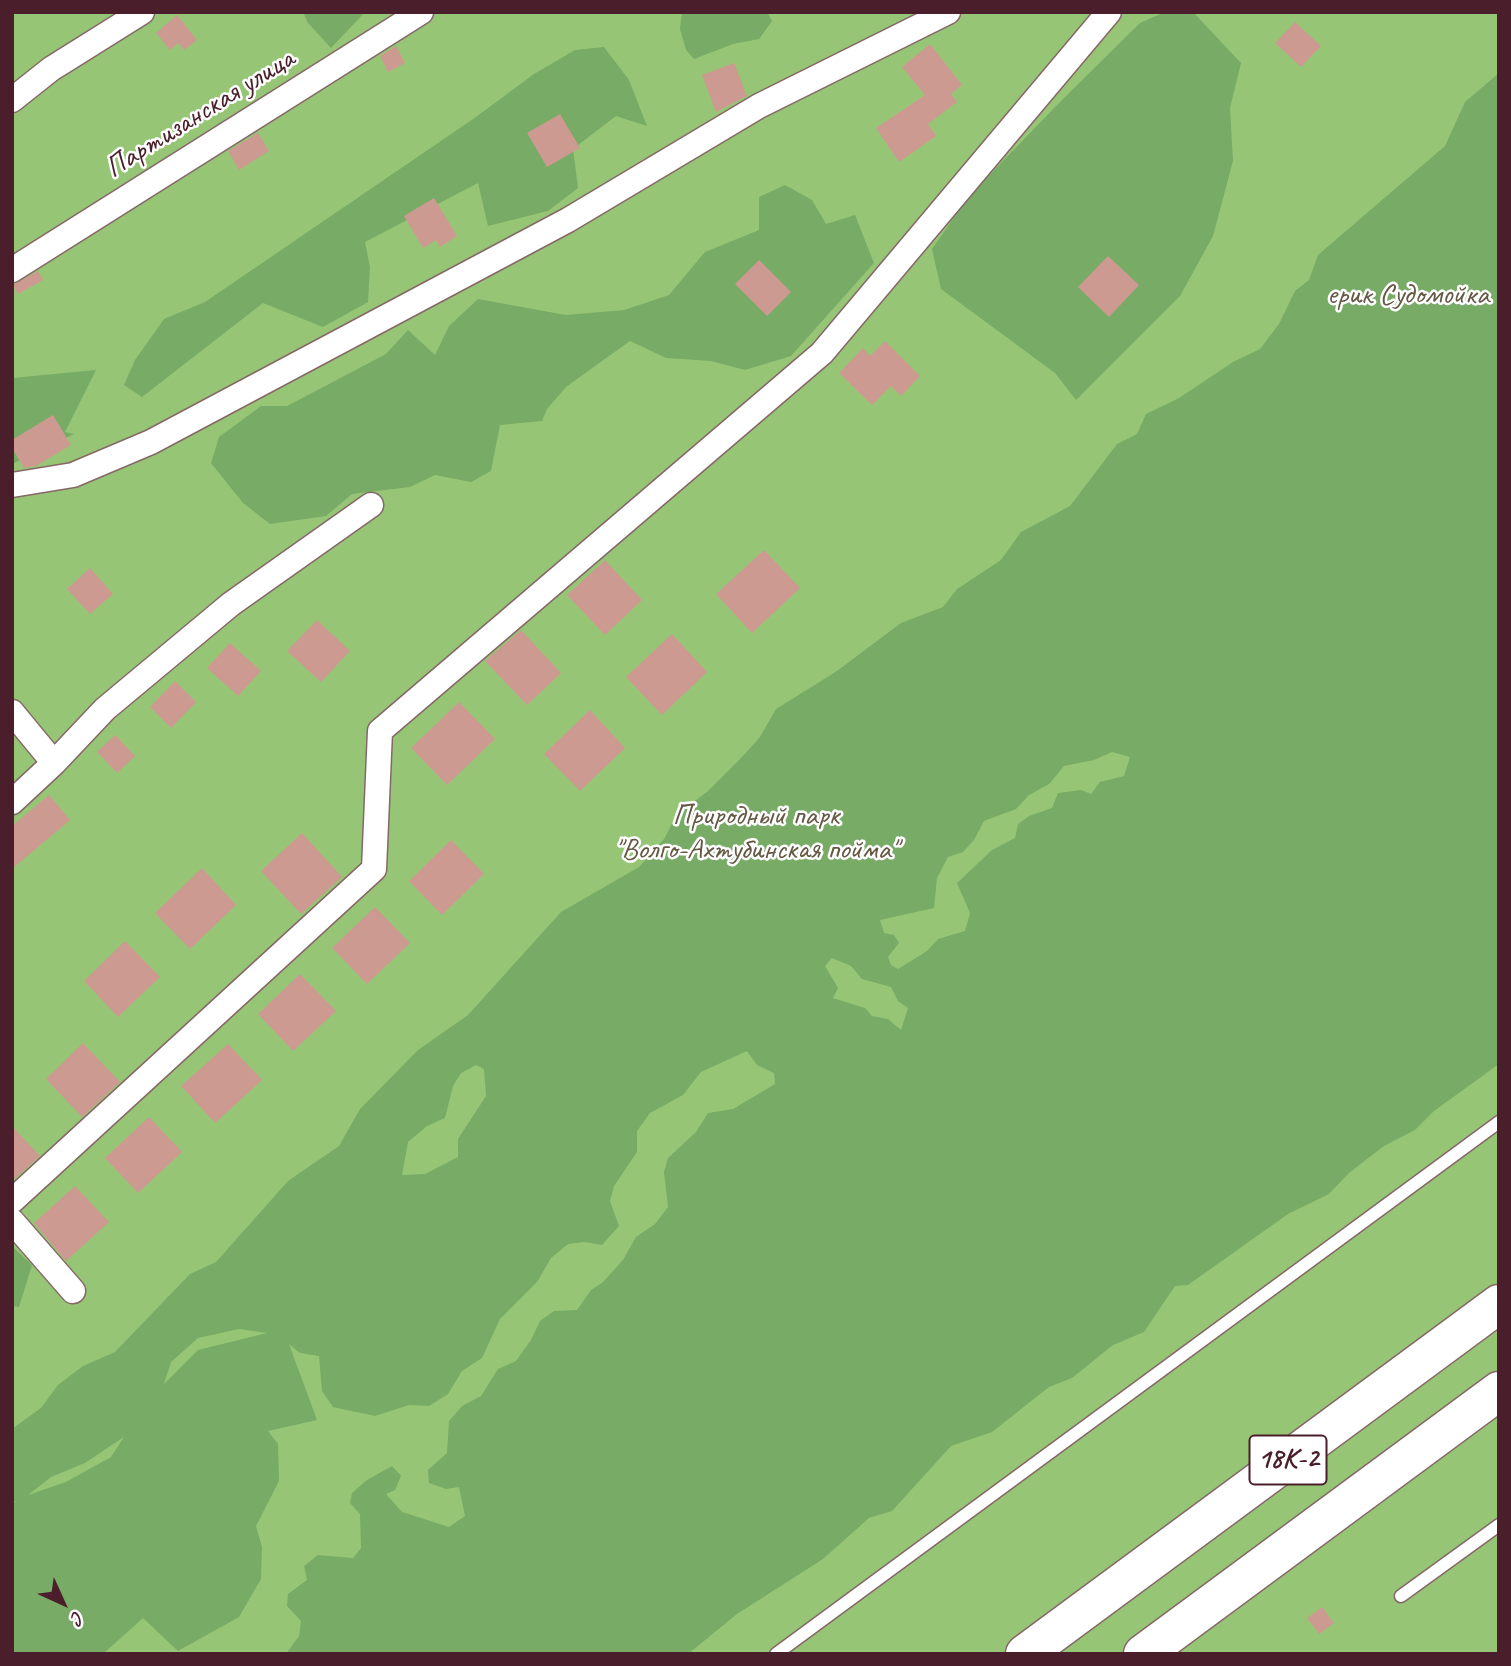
<!DOCTYPE html>
<meta charset="utf-8">
<style>
body{margin:0}
#map{position:relative;width:1511px;height:1666px;overflow:hidden;background:#f5edd9;font-family:Caveat,sans-serif}
canvas{display:block}
.frame{position:absolute;inset:0;border:14px solid #4a1f2b;pointer-events:none}
.north{position:absolute;left:28px;top:1568px;width:70px;height:70px;-webkit-text-stroke:5px #fff;paint-order:stroke;rotate:135deg;font-size:19px;font-weight:700;line-height:28px;text-align:center;color:#4a1f2b}
.north::after{content:'';display:block;margin:auto;width:24px;height:32px;background:#4a1f2b;clip-path:polygon(50% 0,100% 100%,50% 72%,0 100%)}
</style>
<div id="map">
<canvas width="1511" height="1666"></canvas>
<div class="frame"></div>
<div class="north">С</div>
</div>
<script>
const context = document.querySelector('canvas').getContext('2d');
context.lineJoin = 'round';
function fill(path, color) { context.fillStyle = color; context.fill(path, 'evenodd'); }
const toPath = rows => new Path2D(rows.map(r => 'M' + r).join(''));
function trace(path, color, width, dash) { context.strokeStyle = color; context.lineWidth = width; context.lineCap = dash ? 'butt' : 'round'; context.setLineDash(dash || []); context.stroke(path); }
function label(font, color, halo, rows, align = 'center') {
  context.font = font + ' Caveat,sans-serif'; context.lineWidth = 5; context.setLineDash([]); context.textBaseline = 'middle'; context.strokeStyle = halo; context.fillStyle = color; for (const [text, x, y, turn = 0] of rows) {
    context.save(); context.translate(x, y); context.rotate((+turn || 0) * Math.PI / 180); context.textAlign = isNaN(turn) ? turn : align; if (halo) context.strokeText(text, 0, 0); context.fillText(text, 0, 0); context.restore();
  }
}
fill(toPath([
 [12,12,1499,12,1499,1654,12,1654]
]), '#96c675');
fill(toPath([
 [303,12,365,12,331,48,308,23],
 [682,12,767,12,772,21,759,39,733,44,694,59,686,50,680,29],
 [1165,12,1193,12,1241,63,1230,108,1233,161,1213,236,1180,296,1076,400,1055,373,941,289,932,249,969,196,1063,99,1140,23],
 [604,47,629,80,647,126,616,116,573,149,578,188,548,211,488,226,478,183,365,242,370,267,368,302,323,327,263,303,142,397,124,385,135,360,164,319,205,302,476,117,534,74,575,50],
 [1499,73,1499,1064,1434,1111,1415,1130,1384,1146,1349,1173,1329,1194,1288,1214,1188,1285,1175,1286,1144,1332,1113,1345,1072,1378,1049,1387,992,1432,951,1446,892,1511,869,1518,823,1559,737,1614,688,1654,286,1654,299,1636,301,1621,287,1606,288,1594,307,1580,304,1566,318,1555,353,1558,361,1548,360,1514,350,1503,352,1493,367,1480,392,1466,401,1476,395,1490,386,1494,402,1512,449,1527,465,1516,459,1487,446,1489,429,1483,428,1470,447,1453,449,1421,462,1406,481,1396,498,1369,516,1361,531,1340,540,1321,554,1311,577,1310,591,1290,603,1282,623,1260,636,1237,655,1224,668,1207,664,1172,668,1158,696,1132,708,1113,733,1109,775,1084,774,1073,757,1065,747,1051,701,1072,683,1095,650,1113,637,1131,637,1152,614,1186,610,1201,619,1226,602,1245,584,1242,568,1244,551,1258,537,1282,500,1319,482,1358,462,1371,448,1394,429,1406,409,1405,375,1416,333,1407,322,1391,319,1356,300,1353,289,1344,317,1420,268,1431,278,1444,279,1481,256,1526,262,1547,261,1579,239,1617,178,1651,143,1618,103,1654,12,1654,12,1504,16,1501,12,1502,12,1429,41,1408,58,1385,83,1366,115,1352,190,1274,216,1262,288,1181,339,1146,360,1109,418,1050,468,1015,561,912,639,867,664,839,677,814,707,792,742,757,760,737,776,709,837,671,901,623,943,607,957,589,1001,560,1021,532,1070,506,1117,444,1137,434,1146,414,1179,398,1233,362,1260,349,1279,324,1295,291,1309,280,1318,255,1445,146,1465,102],
 [1112,752,1130,757,1124,776,1100,782,1091,794,1081,790,1058,793,1052,808,1029,816,1018,824,1015,838,992,850,957,883,970,913,965,931,938,939,927,951,898,969,891,965,888,957,899,943,894,935,884,933,880,920,934,908,937,878,948,857,963,852,974,840,984,821,1016,809,1029,795,1049,784,1064,766,1094,760],
 [832,958,851,966,862,979,891,987,898,1001,908,1008,901,1030,888,1019,872,1016,865,1008,833,998,838,988,825,966],
 [476,1065,484,1069,486,1096,458,1139,458,1157,425,1174,402,1175,408,1142,427,1126,445,1118,453,1086,461,1073],
 [239,1329,267,1333,198,1350,164,1384,171,1362,198,1338],
 [124,1437,111,1457,66,1482,28,1495,51,1477,85,1463],
 [785,185,812,200,826,224,855,215,874,263,791,356,745,370,711,361,666,358,630,341,566,387,547,409,542,421,500,425,491,471,471,482,435,475,410,487,352,494,326,516,270,524,243,503,211,463,219,437,261,406,287,406,386,354,408,330,435,355,449,326,478,299,566,315,624,310,669,295,705,252,759,230,759,197],
 [96,370,65,432,74,434,12,464,12,378],
 [12,1246,32,1265,19,1307,12,1306]
]), '#78ab66');
fill(toPath([
 [177,15,197,40,184,50,178,43,170,50,156,33],
 [1295,22,1321,46,1301,67,1275,43],
 [930,44,962,85,951,94,957,102,928,124,936,136,899,162,876,128,925,95,902,67],
 [396,46,405,63,388,72,380,56],
 [734,63,747,96,716,112,702,75],
 [560,114,580,148,547,167,527,133],
 [258,133,269,151,239,170,228,151],
 [434,198,457,236,440,247,436,240,423,248,404,216],
 [1108,256,1139,285,1109,317,1078,287],
 [759,260,791,292,767,316,735,284],
 [38,271,43,280,18,294,13,285],
 [885,341,920,376,901,396,891,386,872,405,839,373,863,348,870,356],
 [53,415,71,445,36,466,24,468,12,448,12,440],
 [764,550,800,588,752,633,716,594],
 [605,560,642,600,605,635,567,595],
 [90,568,113,594,90,614,67,589],
 [317,620,350,651,321,682,287,651],
 [521,630,561,673,527,705,485,661],
 [672,634,707,672,662,715,626,677],
 [230,643,261,671,238,696,207,668],
 [175,681,196,702,171,728,150,707],
 [459,702,495,739,447,785,411,748],
 [590,710,625,748,580,791,544,754],
 [115,735,135,756,117,773,97,752],
 [49,795,70,820,12,869,12,826],
 [302,833,342,877,301,914,261,871],
 [451,840,484,874,442,915,409,881],
 [202,868,236,905,190,949,155,913],
 [375,907,410,943,367,984,332,948],
 [125,941,160,977,118,1017,84,981],
 [300,974,336,1011,293,1051,258,1014],
 [83,1043,120,1082,82,1117,46,1079],
 [228,1044,262,1080,215,1123,181,1086],
 [149,1117,182,1152,138,1193,105,1158],
 [12,1126,40,1156,12,1181],
 [75,1186,109,1222,66,1261,34,1223],
 [1322,1607,1334,1623,1319,1634,1307,1618]
]), '#cd9a91');
const service = toPath([
 [1401,1596,1499,1525],
 [776,1654,1499,1122]
]);
const minor = toPath([
 [12,100,51,69,142,12],
 [12,270,421,12],
 [12,485,73,475,151,442,568,220,759,106,948,12],
 [12,712,54,763,105,709,231,604,371,505],
 [12,802,54,763],
 [12,1201,374,869,380,731,822,353,1109,12],
 [12,1221,73,1291]
]);
const primary = toPath([
 [1025,1654,1499,1304],
 [1143,1654,1499,1391]
]);
trace(service, '#866768', 15);
trace(minor, '#866768', 27);
trace(primary, '#866768', 41);
trace(service, '#fff', 12);
trace(minor, '#fff', 24);
trace(primary, '#fff', 38);
for (const [x, y, w] of [
 [1288,1460,77]
]) { const box = new Path2D(); box.roundRect(x - w / 2, y - 24.5, w, 49, 5); context.fillStyle = '#fff'; context.fill(box); trace(box, '#4a1f2b', 2); }
label('bold 28px', '#4a1f2b', null, [
 ["18К-2",1288,1460]
]);
label('30px', '#4a1f2b', '#fff', [
 ["Партизанская улица",200,114,-32]
]);
label('30px', '#655945', '#fff', [
 ["ерик Судомойка",1408,295],
 ["Природный парк",756,816],
 ["\"Волго-Ахтубинская пойма\"",756,850]
]);
</script>
